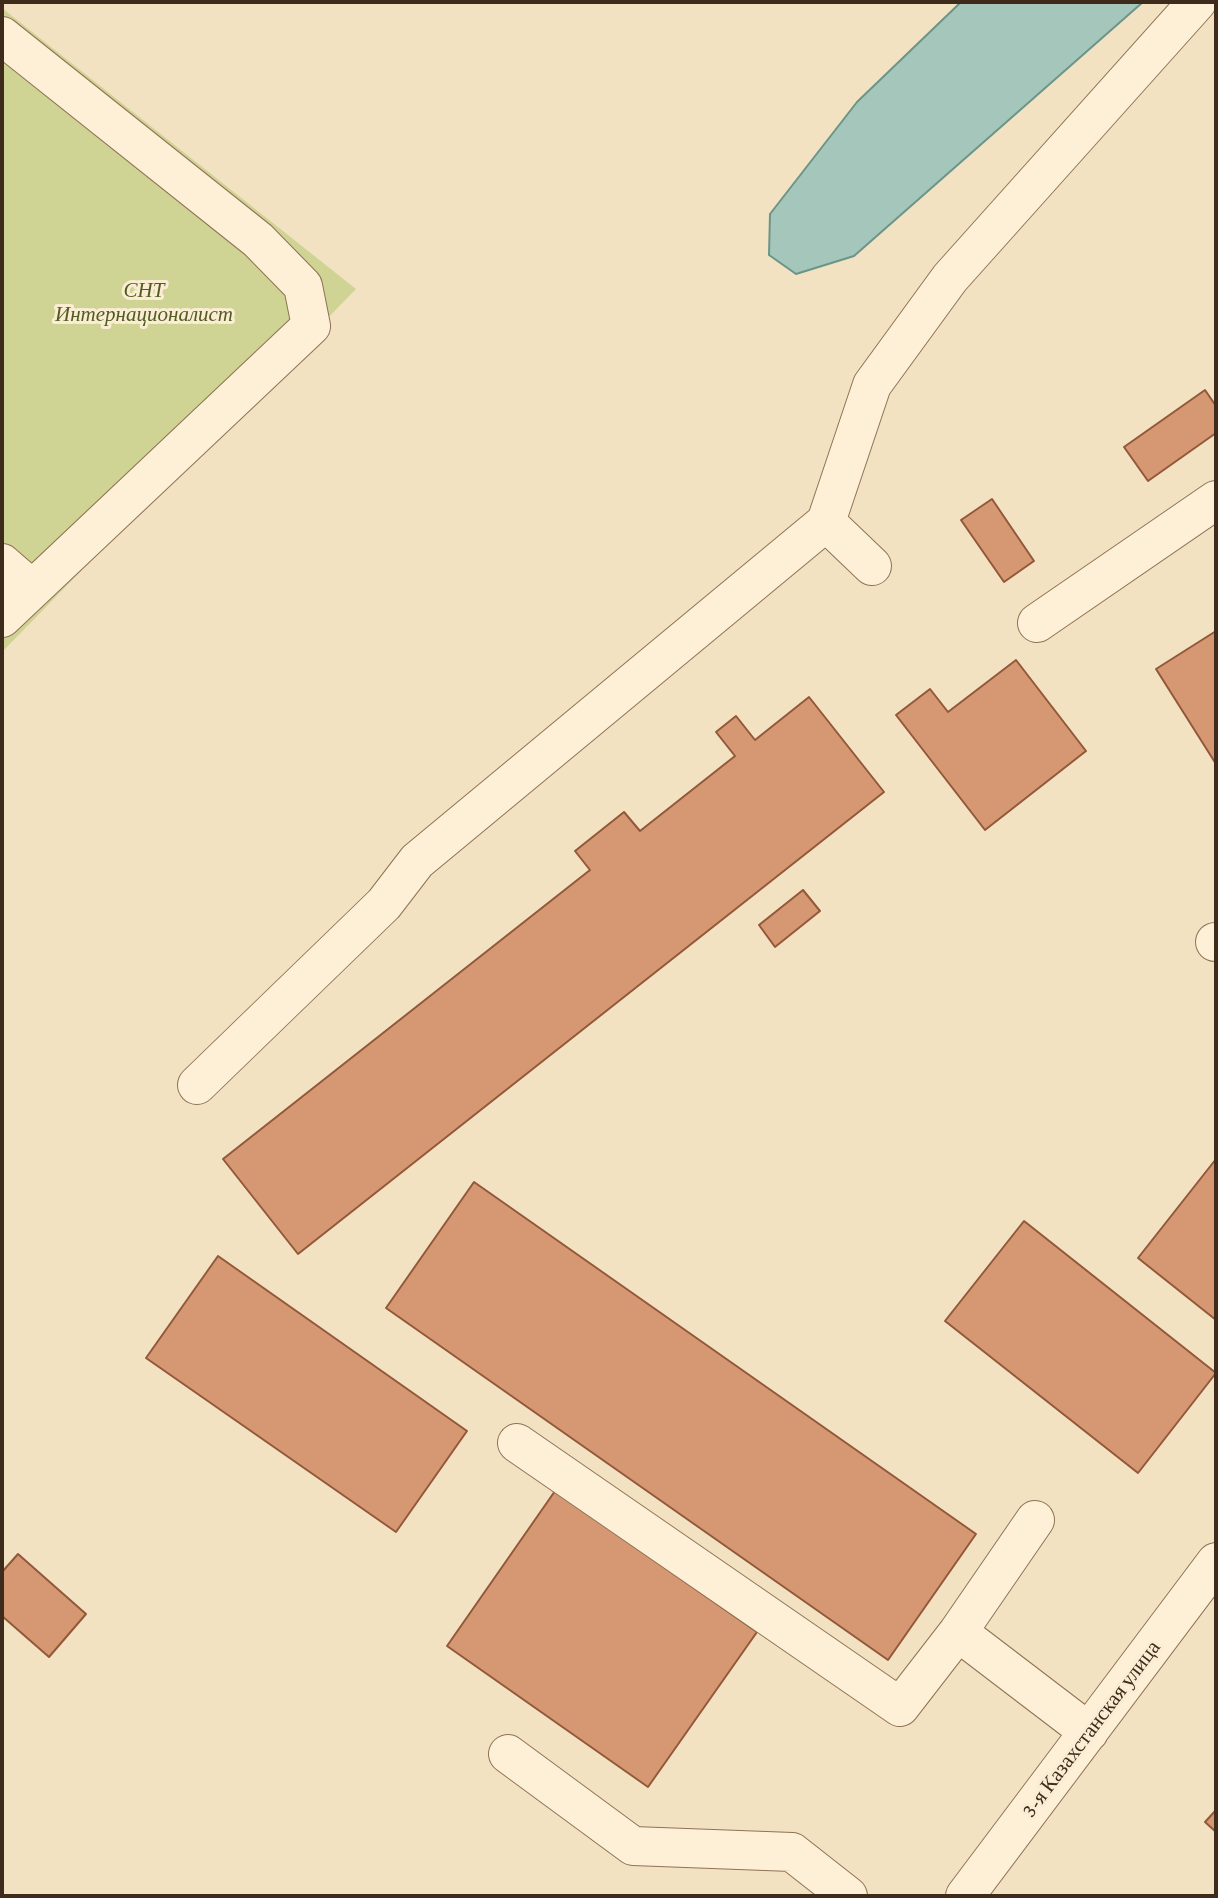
<!DOCTYPE html>
<meta charset="utf-8">
<style>
body{margin:0}
#map{position:relative;width:1218px;height:1898px;overflow:hidden;background:#f3e2c2;font-family:"Crimson Pro",serif}
canvas{display:block}
.frame{position:absolute;inset:0;border:4px solid #3e2b1c;pointer-events:none}
</style>
<div id="map">
<canvas width="1218" height="1898"></canvas>
<div class="frame"></div>
</div>
<script>
const context = document.querySelector('canvas').getContext('2d');
context.lineJoin = 'round';
function fill(path, color) { context.fillStyle = color; context.fill(path, 'evenodd'); }
const toPath = rows => new Path2D(rows.map(r => 'M' + r).join(''));
function trace(path, color, width, dash) { context.strokeStyle = color; context.lineWidth = width; context.lineCap = dash ? 'butt' : 'round'; context.setLineDash(dash || []); context.stroke(path); }
function label(font, color, halo, rows, align = 'center') {
  context.font = font + ' "Crimson Pro",serif'; context.lineWidth = 6; context.setLineDash([]); context.textBaseline = 'middle'; context.strokeStyle = halo; context.fillStyle = color; for (const [text, x, y, turn = 0] of rows) {
    context.save(); context.translate(x, y); context.rotate((+turn || 0) * Math.PI / 180); context.textAlign = isNaN(turn) ? turn : align; if (halo) context.strokeText(text, 0, 0); context.fillText(text, 0, 0); context.restore();
  }
}
fill(toPath([
 [2,8,356,289,2,652]
]), '#cfd394');
const water = toPath([
 [961,2,1143,2,854,256,796,274,769,255,770,214,857,102,961,2]
]);
fill(water, '#a5c6ba');
trace(water, '#6a9588', 2);
const building = toPath([
 [1205,390,1216,406,1216,433,1148,481,1124,447,1205,390],
 [992,499,1034,561,1004,582,961,520,992,499],
 [1216,631,1216,764,1156,669,1216,631],
 [1016,660,1086,751,985,830,896,715,930,689,948,712,1016,660],
 [809,697,884,792,298,1254,223,1159,590,870,575,851,624,812,640,831,735,756,716,732,736,716,755,740,809,697],
 [803,890,820,911,775,947,759,925,803,890],
 [1216,1159,1216,1320,1138,1258,1216,1159],
 [474,1182,976,1534,888,1660,386,1308,474,1182],
 [1024,1221,1216,1373,1138,1473,945,1321,1024,1221],
 [218,1256,467,1431,396,1532,146,1358,218,1256],
 [555,1491,757,1632,648,1787,447,1646,555,1491],
 [18,1554,86,1614,49,1657,2,1616,2,1572,18,1554],
 [1216,1810,1216,1832,1205,1822,1216,1810]
]);
fill(building, '#d69873');
trace(building, '#925839', 2);
const minor = toPath([
 [2,36,258,240,303,286,311,326,2,618],
 [2,563,32,589],
 [872,566,826,522,872,385,950,278,1197,2],
 [1037,623,1216,500],
 [1215,942,1216,942],
 [197,1085,384,904,417,861,826,522],
 [517,1443,900,1707,958,1632,1035,1520],
 [958,1632,1089,1732],
 [508,1754,633,1846,792,1852,848,1896],
 [965,1896,1216,1562]
]);
trace(minor, '#907256', 40);
trace(minor, '#fdf0d7', 38);
label('italic 21px', '#515d20', '#faedd3', [
 ["СНТ",144,291],
 ["Интернационалист",144,315]
]);
label('21px', '#3e2b1c', '#faedd3', [
 ["3-я Казахстанская улица",1091,1729,-53]
]);
</script>
